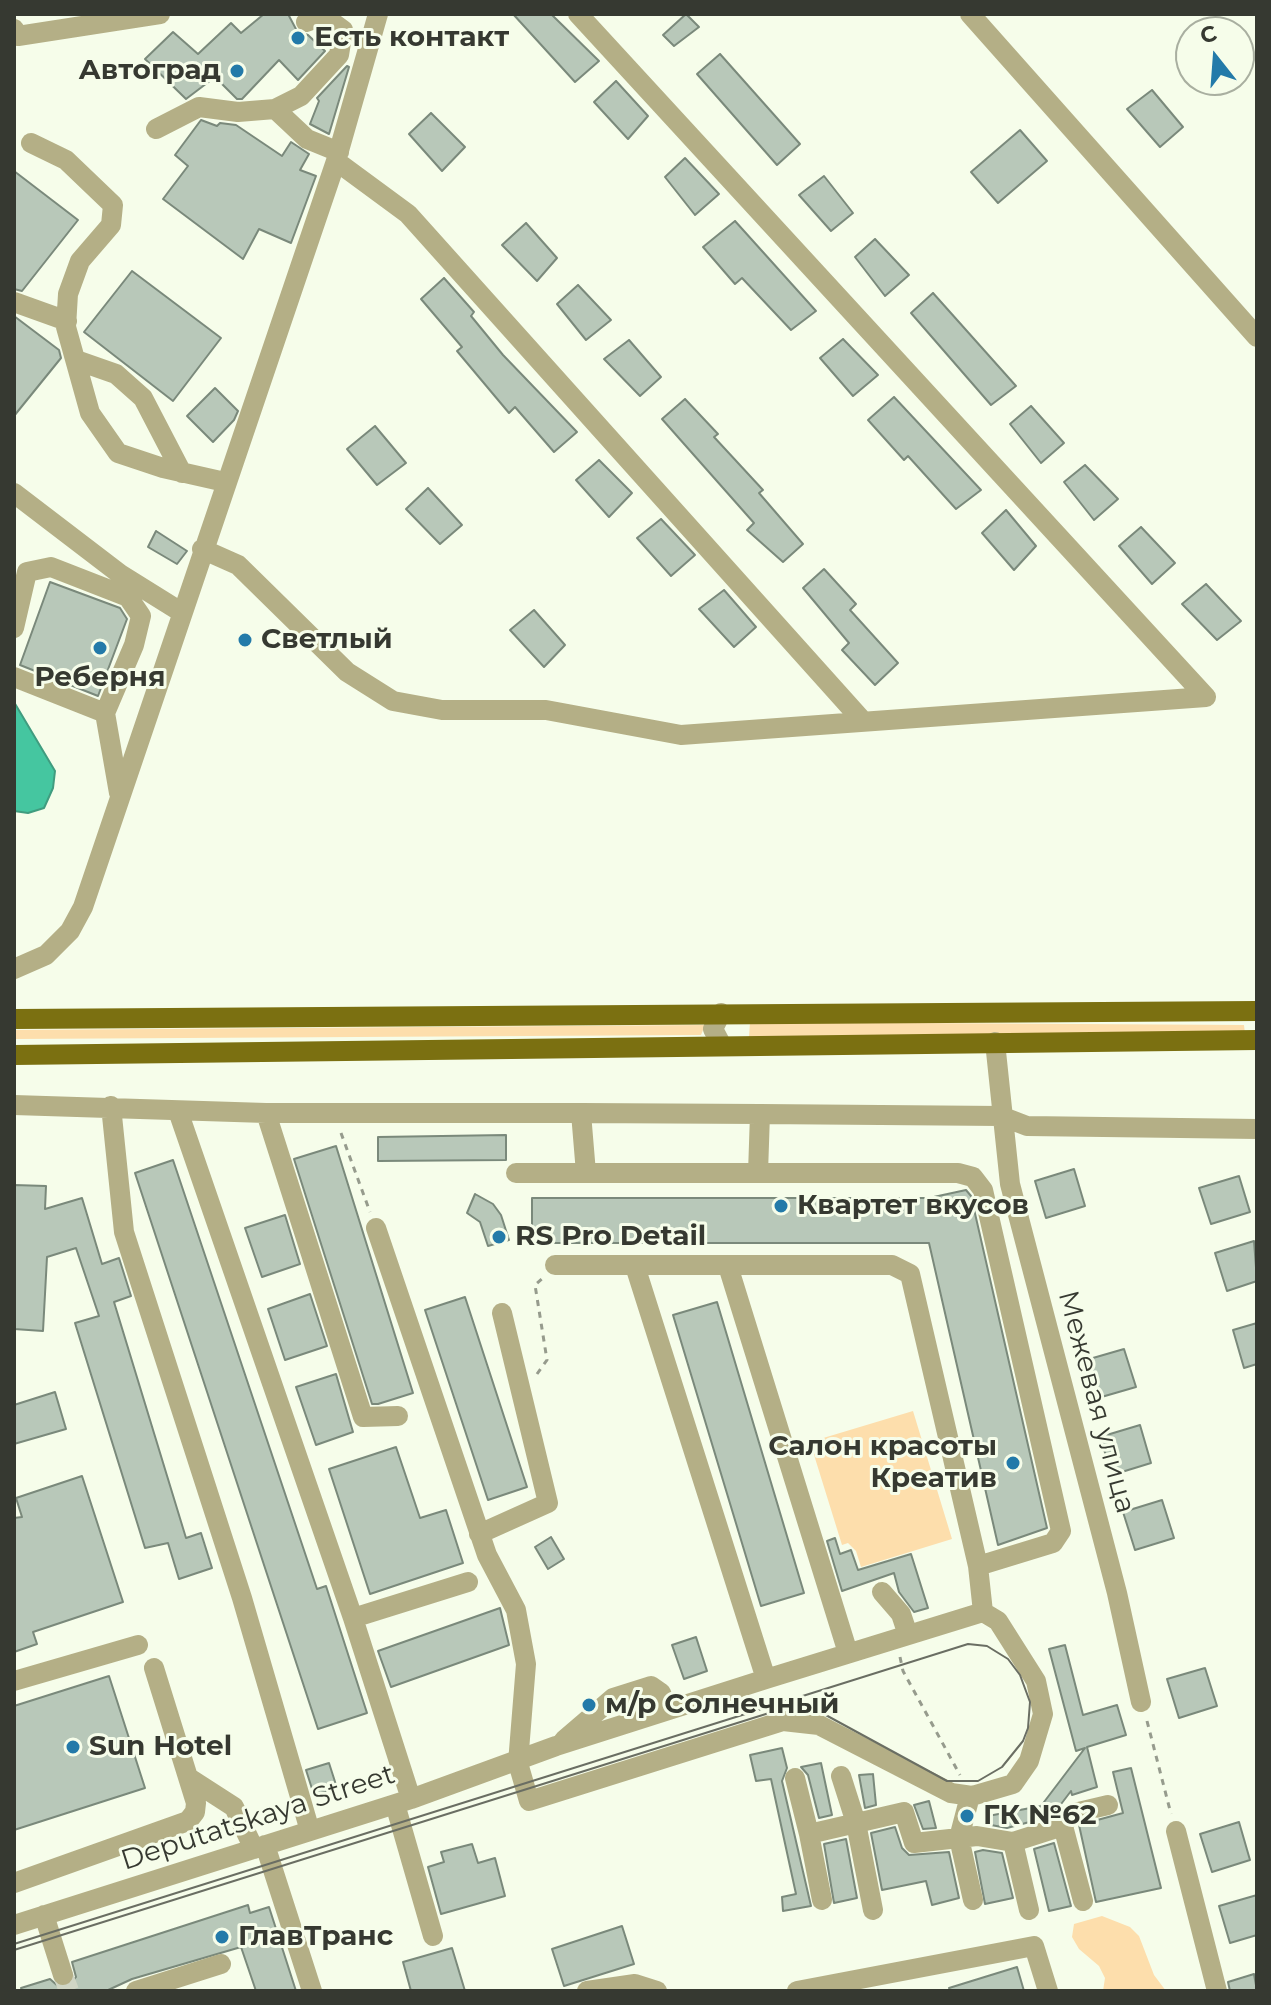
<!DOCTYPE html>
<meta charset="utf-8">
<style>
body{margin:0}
#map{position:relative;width:1271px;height:2005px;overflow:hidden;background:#f6fdea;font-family:Montserrat,sans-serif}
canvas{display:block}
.frame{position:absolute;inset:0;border:16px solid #363931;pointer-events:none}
.north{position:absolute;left:1175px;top:16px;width:80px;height:80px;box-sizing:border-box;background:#f6fdea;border:2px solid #a9afa0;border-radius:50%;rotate:343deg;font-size:22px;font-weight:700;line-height:32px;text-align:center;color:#363931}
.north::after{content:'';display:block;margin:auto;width:28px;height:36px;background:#237aa9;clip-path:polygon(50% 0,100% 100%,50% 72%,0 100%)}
</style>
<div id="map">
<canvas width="1271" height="2005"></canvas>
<div class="frame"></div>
<div class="north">С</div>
</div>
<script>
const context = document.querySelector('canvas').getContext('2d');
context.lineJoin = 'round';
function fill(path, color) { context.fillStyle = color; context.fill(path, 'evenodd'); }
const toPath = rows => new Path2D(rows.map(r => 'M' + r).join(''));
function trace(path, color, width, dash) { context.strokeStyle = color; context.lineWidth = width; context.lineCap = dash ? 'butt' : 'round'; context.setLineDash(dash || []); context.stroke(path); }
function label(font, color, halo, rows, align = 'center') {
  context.font = font + ' Montserrat,sans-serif'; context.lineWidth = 6; context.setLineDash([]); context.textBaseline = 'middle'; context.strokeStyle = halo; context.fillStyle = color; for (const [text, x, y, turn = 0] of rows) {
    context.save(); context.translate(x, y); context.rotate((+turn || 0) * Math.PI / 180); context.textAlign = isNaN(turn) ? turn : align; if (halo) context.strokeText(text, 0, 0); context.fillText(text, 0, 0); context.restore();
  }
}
fill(toPath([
 [750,1022,1244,1025,1245,1034,749,1037],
 [705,1025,701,1035,14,1039,14,1030],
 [913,1411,952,1539,861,1567,856,1551,848,1543,842,1545,810,1442],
 [1102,1916,1130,1927,1139,1936,1154,1975,1166,1991,1103,1991,1105,1978,1099,1966,1079,1949,1072,1937,1074,1924]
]), '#fddeac');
const water = toPath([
 [14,702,55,771,53,788,44,808,28,813,14,811,14,702]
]);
fill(water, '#45c6a0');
trace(water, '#409c7f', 2);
const building = toPath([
 [264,14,288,14,297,31,308,35,325,51,298,80,279,60,242,99,237,99,215,77,186,99,145,59,173,32,198,54,231,23,241,33,264,14],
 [513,14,551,14,599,61,575,82,513,14],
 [686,14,699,27,674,46,663,35,686,14],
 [720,54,800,144,777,165,697,74,720,54],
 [347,66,349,67,329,134,310,124,319,101,317,98,347,66],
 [616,81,648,116,628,139,594,102,616,81],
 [1152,90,1183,127,1160,147,1127,109,1152,90],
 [431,113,465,147,442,171,409,134,431,113],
 [201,120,217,126,220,123,236,125,282,156,291,142,309,154,300,170,316,176,291,243,259,229,243,259,163,199,188,166,175,155,201,120],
 [1020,130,1047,161,998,203,971,172,1020,130],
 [685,158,719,194,695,215,665,177,685,158],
 [14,171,78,220,22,291,14,289,14,171],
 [824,176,853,213,831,231,799,195,824,176],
 [735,221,816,311,791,330,742,278,735,284,703,247,735,221],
 [526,223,557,258,537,281,502,245,526,223],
 [875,239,909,275,885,296,855,257,875,239],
 [132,271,221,338,173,401,84,332,132,271],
 [444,278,474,312,471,316,503,355,577,432,554,452,515,407,509,413,457,351,462,347,421,299,444,278],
 [578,285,611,320,586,340,557,304,578,285],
 [933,293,1016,386,991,405,911,313,933,293],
 [14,316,59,350,61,358,14,416,14,316],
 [843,339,878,375,853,396,820,358,843,339],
 [629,340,661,377,640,396,604,359,629,340],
 [215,388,238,411,234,420,213,442,187,416,215,388],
 [894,397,981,490,956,509,908,456,904,460,868,420,894,397],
 [685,399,718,434,714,437,763,490,759,493,803,544,783,562,747,530,754,523,662,419,685,399],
 [1031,406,1064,443,1041,463,1010,424,1031,406],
 [375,426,406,463,377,485,347,449,375,426],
 [599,460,632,493,609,517,576,480,599,460],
 [1085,465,1118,499,1094,520,1064,482,1085,465],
 [428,488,462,525,440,544,406,509,428,488],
 [1006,510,1036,546,1014,570,982,533,1006,510],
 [661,519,695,555,671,576,637,538,661,519],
 [1141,527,1175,563,1152,584,1119,546,1141,527],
 [156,531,187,551,177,564,148,547,156,531],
 [824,569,856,604,850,610,898,663,875,685,842,650,849,643,803,588,824,569],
 [50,582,120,608,127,619,98,696,20,665,50,582],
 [1206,584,1241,621,1217,640,1182,604,1206,584],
 [724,590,756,627,734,647,699,609,724,590],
 [534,610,565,645,544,667,510,630,534,610],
 [506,1135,506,1160,378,1161,378,1137,506,1135],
 [336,1146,413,1393,378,1404,372,1404,294,1159,336,1146],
 [173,1160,317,1589,326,1586,367,1713,318,1729,135,1173,173,1160],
 [1074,1169,1085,1206,1046,1218,1035,1181,1074,1169],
 [1239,1176,1250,1212,1211,1224,1199,1188,1239,1176],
 [14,1185,46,1186,45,1209,82,1198,102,1264,119,1258,131,1296,114,1302,186,1538,201,1533,212,1568,179,1579,168,1543,145,1548,75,1323,99,1316,76,1248,47,1257,43,1331,14,1329,14,1185],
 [966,1190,971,1196,1047,1528,998,1545,929,1243,532,1243,532,1198,929,1198,966,1190],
 [475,1194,493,1204,501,1215,509,1240,488,1246,480,1222,467,1213,475,1194],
 [285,1215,300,1264,262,1277,245,1228,285,1215],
 [1254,1241,1257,1281,1227,1291,1215,1253,1254,1241],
 [310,1294,327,1346,285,1360,268,1309,310,1294],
 [465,1297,527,1487,488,1500,425,1310,465,1297],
 [717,1302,804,1593,761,1606,673,1315,717,1302],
 [1257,1323,1257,1364,1244,1368,1233,1330,1257,1323],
 [1124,1349,1136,1387,1098,1398,1086,1360,1124,1349],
 [336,1374,353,1432,316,1445,296,1387,336,1374],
 [55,1392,66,1429,14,1444,14,1405,55,1392],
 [1140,1425,1151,1463,1112,1475,1100,1437,1140,1425],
 [396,1447,420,1518,446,1510,463,1563,370,1594,329,1469,396,1447],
 [82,1476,123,1602,33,1632,37,1644,14,1652,14,1518,22,1517,16,1498,82,1476],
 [1162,1500,1174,1538,1135,1550,1123,1512,1162,1500],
 [551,1537,564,1559,548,1569,535,1547,551,1537],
 [835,1538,840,1554,851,1550,858,1570,911,1554,928,1608,914,1612,899,1592,894,1573,842,1591,827,1541,835,1538],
 [500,1608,509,1645,391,1687,378,1651,500,1608],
 [696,1637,707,1671,684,1679,672,1645,696,1637],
 [1065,1645,1083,1715,1117,1705,1126,1735,1087,1747,1097,1787,1072,1795,1071,1791,1052,1816,1007,1828,991,1825,988,1816,1041,1806,1085,1748,1076,1751,1049,1649,1065,1645],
 [1205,1668,1217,1706,1179,1718,1167,1679,1205,1668],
 [109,1676,145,1788,14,1830,14,1706,109,1676],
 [782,1748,787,1768,782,1781,811,1906,783,1911,782,1897,796,1894,771,1779,756,1781,750,1755,782,1748],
 [329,1763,337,1788,314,1795,306,1770,329,1763],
 [821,1763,832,1815,819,1818,808,1775,801,1767,821,1763],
 [1131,1768,1161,1888,1096,1902,1079,1825,1123,1813,1113,1772,1131,1768],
 [873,1774,876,1805,865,1808,859,1775,873,1774],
 [929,1801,936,1828,923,1829,914,1805,929,1801],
 [1239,1822,1250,1860,1212,1872,1200,1834,1239,1822],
 [895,1827,902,1848,909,1855,949,1852,959,1898,932,1905,926,1881,882,1890,871,1833,895,1827],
 [846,1839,857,1898,834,1903,824,1844,846,1839],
 [1054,1843,1071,1906,1049,1911,1034,1849,1054,1843],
 [472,1844,478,1863,495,1858,505,1896,441,1914,428,1867,444,1862,441,1852,472,1844],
 [983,1850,1002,1853,1013,1898,985,1904,975,1852,983,1850],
 [1257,1895,1257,1935,1230,1943,1219,1906,1257,1895],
 [248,1905,250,1913,269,1907,296,1991,256,1991,241,1947,132,1979,106,1991,22,1991,21,1988,50,1979,59,1987,68,1987,76,1977,72,1962,248,1905],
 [622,1926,634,1964,564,1986,552,1949,622,1926],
 [452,1948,465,1991,411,1991,403,1962,452,1948],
 [1017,1967,1024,1991,950,1991,949,1988,1017,1967],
 [1254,1974,1257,1991,1230,1991,1228,1982,1254,1974]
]);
fill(building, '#b8c8b9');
trace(building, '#7a897b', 2);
trace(toPath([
 [63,1975,69,1991]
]), '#d0d6c5', 20, [20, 10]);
trace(toPath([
 [341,1133,370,1212],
 [537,1374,547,1360,535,1285,544,1277],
 [900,1657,903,1671,960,1775],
 [1147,1721,1171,1814]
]), '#969b8d', 3, [6, 6]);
trace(toPath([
 [578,14,1206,697],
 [970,14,1257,337],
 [14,29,18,36,160,14],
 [275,109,307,139,339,152],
 [156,129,199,107,238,112,275,109,301,96,339,55,343,30,324,16,306,22],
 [31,143,66,160,113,205,111,225,80,261,68,294,66,327,90,413,118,453,163,468,225,482],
 [336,161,408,214,861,719],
 [14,302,67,321],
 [76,360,116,374,143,398,182,473],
 [14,493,120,574,181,612],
 [202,549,238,565,347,672,393,701,442,710,546,710,681,735,1206,697],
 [14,628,27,572,51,567,128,597,141,616,134,645,105,713,119,793],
 [14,677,105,713],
 [14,969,46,955,70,931,83,907,336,161,378,14],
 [721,1013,713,1029,722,1046],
 [995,1042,1010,1184,1117,1593,1141,1702],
 [14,1105,266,1113,363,1417,398,1416],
 [111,1106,124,1232,242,1598,310,1831],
 [178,1111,353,1618,411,1799],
 [266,1113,581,1113],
 [516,1173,958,1173,973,1177,983,1190,1061,1531,1053,1543,978,1566],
 [586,1173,581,1113,760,1114],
 [758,1173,760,1114,1001,1116,1027,1126,1257,1129],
 [376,1228,487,1555,516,1610,526,1664,518,1763,529,1801,783,1721,819,1725,951,1793,972,1796,1013,1784,1029,1761,1043,1714,1036,1681,998,1621,983,1612,978,1566,910,1274,892,1265,555,1265],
 [635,1266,766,1679],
 [728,1266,848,1653],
 [479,1534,548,1503,502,1313],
 [882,1592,901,1614,908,1635],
 [353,1618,468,1582],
 [14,1681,138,1645],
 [564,1740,613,1698,651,1686,661,1693,668,1710],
 [841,1776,856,1823,873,1910],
 [189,1778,234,1807,254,1849],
 [795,1778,809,1834,904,1812,914,1843,977,1836,1013,1842,1063,1826,1070,1814,1108,1805],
 [970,1796,959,1838,973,1900],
 [395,1804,433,1936],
 [1063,1826,1083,1901],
 [1176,1831,1217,1991],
 [809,1834,822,1900],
 [1013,1842,1029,1910],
 [265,1845,312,1991],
 [14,1883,188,1821,195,1812,196,1803,154,1668],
 [44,1915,63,1975],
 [14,1925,411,1799,556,1746,766,1679,983,1612],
 [136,1991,221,1964],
 [587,1991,635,1984,657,1991],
 [797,1991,1034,1946,1048,1991]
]), '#b4af86', 20);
trace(toPath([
 [14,1019,1257,1011],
 [14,1055,1257,1040]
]), '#7b7011', 20);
trace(toPath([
 [14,1944,968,1644,987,1646,1008,1659,1020,1675,1030,1702,1028,1728,1023,1741,1002,1767,978,1781,947,1781,822,1713,802,1707,785,1708,14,1950]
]), '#6a6e63', 2);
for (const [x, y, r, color] of [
 [298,38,8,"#237aa9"],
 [237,71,8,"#237aa9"],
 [245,640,8,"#237aa9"],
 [100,648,8,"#237aa9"],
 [781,1206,8,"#237aa9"],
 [499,1237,8,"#237aa9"],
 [1013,1463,8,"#237aa9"],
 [589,1705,8,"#237aa9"],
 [73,1747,8,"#237aa9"],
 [967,1816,8,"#237aa9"],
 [222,1937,8,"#237aa9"]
]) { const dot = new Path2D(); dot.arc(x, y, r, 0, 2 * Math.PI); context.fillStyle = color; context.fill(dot); trace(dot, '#f6fdea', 3); }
label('bold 28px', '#363931', '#f6fdea', [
 ["Есть контакт",314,38],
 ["Автоград",221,71,"right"],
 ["Светлый",261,640],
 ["Реберня",100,678,"center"],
 ["Квартет вкусов",797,1206],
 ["RS Pro Detail",515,1237],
 ["Салон красоты",997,1447,"right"],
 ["Креатив",997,1479,"right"],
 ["м/р Солнечный",605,1705],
 ["Sun Hotel",89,1747],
 ["ГК №62",983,1816],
 ["ГлавТранс",238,1937]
], 'left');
label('28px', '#363931', '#f6fdea', [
 ["Межевая улица",1096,1402,75],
 ["Deputatskaya Street",258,1818,-18]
]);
</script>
